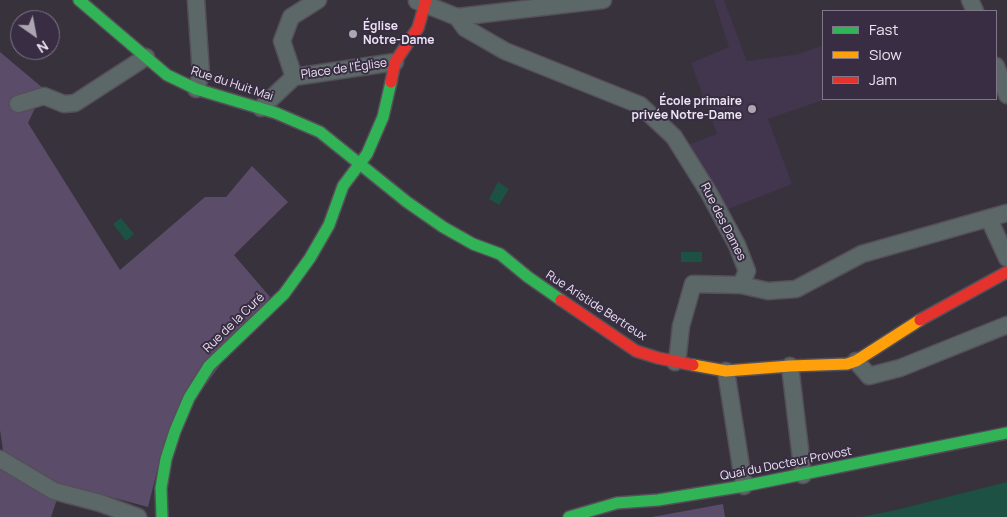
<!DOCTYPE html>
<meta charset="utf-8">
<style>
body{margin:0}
#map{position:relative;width:1007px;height:517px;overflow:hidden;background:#38323d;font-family:Manrope,sans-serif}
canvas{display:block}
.legend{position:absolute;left:822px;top:10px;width:175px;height:90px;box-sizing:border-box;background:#382d42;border:1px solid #807688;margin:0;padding:6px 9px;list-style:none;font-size:15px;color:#ebe4f2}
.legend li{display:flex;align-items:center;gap:10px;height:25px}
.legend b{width:25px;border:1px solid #807688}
.north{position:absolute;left:10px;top:10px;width:50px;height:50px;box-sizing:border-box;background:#382d42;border:1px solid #807688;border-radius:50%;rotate:147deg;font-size:14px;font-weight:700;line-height:20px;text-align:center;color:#ebe4f2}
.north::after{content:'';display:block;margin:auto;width:18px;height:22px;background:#aca6b3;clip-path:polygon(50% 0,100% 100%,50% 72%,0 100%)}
</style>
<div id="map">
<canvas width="1007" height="517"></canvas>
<ul class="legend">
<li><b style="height:6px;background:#30b455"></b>Fast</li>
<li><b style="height:6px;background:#ff9f0a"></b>Slow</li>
<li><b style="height:6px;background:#e5322d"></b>Jam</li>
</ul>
<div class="north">N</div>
</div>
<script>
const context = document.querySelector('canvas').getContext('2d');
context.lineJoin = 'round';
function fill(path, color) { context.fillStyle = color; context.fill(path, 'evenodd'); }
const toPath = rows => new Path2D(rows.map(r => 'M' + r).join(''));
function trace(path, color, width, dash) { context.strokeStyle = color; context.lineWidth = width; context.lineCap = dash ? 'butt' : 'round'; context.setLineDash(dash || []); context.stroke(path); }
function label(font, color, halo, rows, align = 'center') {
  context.font = font + ' Manrope,sans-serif'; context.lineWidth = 4; context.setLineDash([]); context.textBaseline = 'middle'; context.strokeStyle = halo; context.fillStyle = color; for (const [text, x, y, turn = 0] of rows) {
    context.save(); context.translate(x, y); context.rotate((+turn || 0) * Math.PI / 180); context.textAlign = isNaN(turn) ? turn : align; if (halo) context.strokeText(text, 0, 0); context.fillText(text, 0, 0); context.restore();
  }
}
fill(toPath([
 [714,0,724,0,747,61,799,54,823,45,823,99,826,99,768,119,792,184,726,210,685,146,717,134,691,63,729,47]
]), '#42354e');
fill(toPath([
 [0,52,44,89,28,123,120,270,205,197,226,197,252,166,288,202,234,255,270,297,165,440,148,507,62,484,51,517,0,517,0,459,4,457,0,430],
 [723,504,725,517,652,517]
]), '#5b4c69');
fill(toPath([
 [498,182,509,189,499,205,489,199],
 [121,218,134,234,126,241,113,224],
 [681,252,702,252,702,262,681,262],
 [1007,482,1007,517,861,517,896,510]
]), '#1c5144');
const street = toPath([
 [970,0,975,11],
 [417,1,457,17,603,0],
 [457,17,465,28,505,51,640,105,674,137,709,193,737,245,747,271,741,285,768,291,796,289,862,254,1007,213],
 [996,66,1007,95],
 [294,77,282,41,291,17,318,0],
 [196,89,201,74,196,0],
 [18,104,44,96,64,104,75,103,146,57],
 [261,108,294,77,395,62],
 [989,219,1007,258],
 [856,361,869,376,900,368,1007,325],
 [675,362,678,354,681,326,693,284,741,285],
 [790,366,803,475],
 [726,371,744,486],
 [0,459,54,491,100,503,138,517]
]);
const fast = toPath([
 [79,0,167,75,196,89,276,113,320,132,407,202,443,227,473,244,500,254,528,277,561,300],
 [162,517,161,488,166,459,175,431,189,398,209,366,284,294,310,258,329,225,343,186,367,154,383,117,391,82],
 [569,517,617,503,658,500,744,486,1007,433]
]);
const slow = toPath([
 [693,365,726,371,790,366,847,364,856,361,920,320]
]);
const jam = toPath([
 [391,82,395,62,418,28,426,0],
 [561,300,636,351,658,358,693,365],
 [920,320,1007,272]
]);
trace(street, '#554f59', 19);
trace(fast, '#554f59', 14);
trace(slow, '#554f59', 14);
trace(jam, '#554f59', 14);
trace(street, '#5c6867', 16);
trace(fast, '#30b455', 11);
trace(slow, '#ff9f0a', 11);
trace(jam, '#e5322d', 11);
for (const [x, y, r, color] of [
 [353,34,5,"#aca6b3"],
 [752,109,5,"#aca6b3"]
]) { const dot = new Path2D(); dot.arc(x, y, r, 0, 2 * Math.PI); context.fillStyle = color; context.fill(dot); trace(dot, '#382d42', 2); }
label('bold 12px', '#ebe4f2', '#382d42', [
 ["Église",363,27],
 ["Notre-Dame",363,41],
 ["École primaire",742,102,"right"],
 ["privée Notre-Dame",742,116,"right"]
], 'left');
label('12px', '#ebe4f2', '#382d42', [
 ["Place de l'Église",344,69,-8],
 ["Rue du Huit Mai",232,84,18],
 ["Rue des Dames",723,222,63],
 ["Rue Aristide Bertreux",596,306,33],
 ["Rue de la Curé",234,323,-44],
 ["Quai du Docteur Provost",786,464,-11]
]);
</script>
